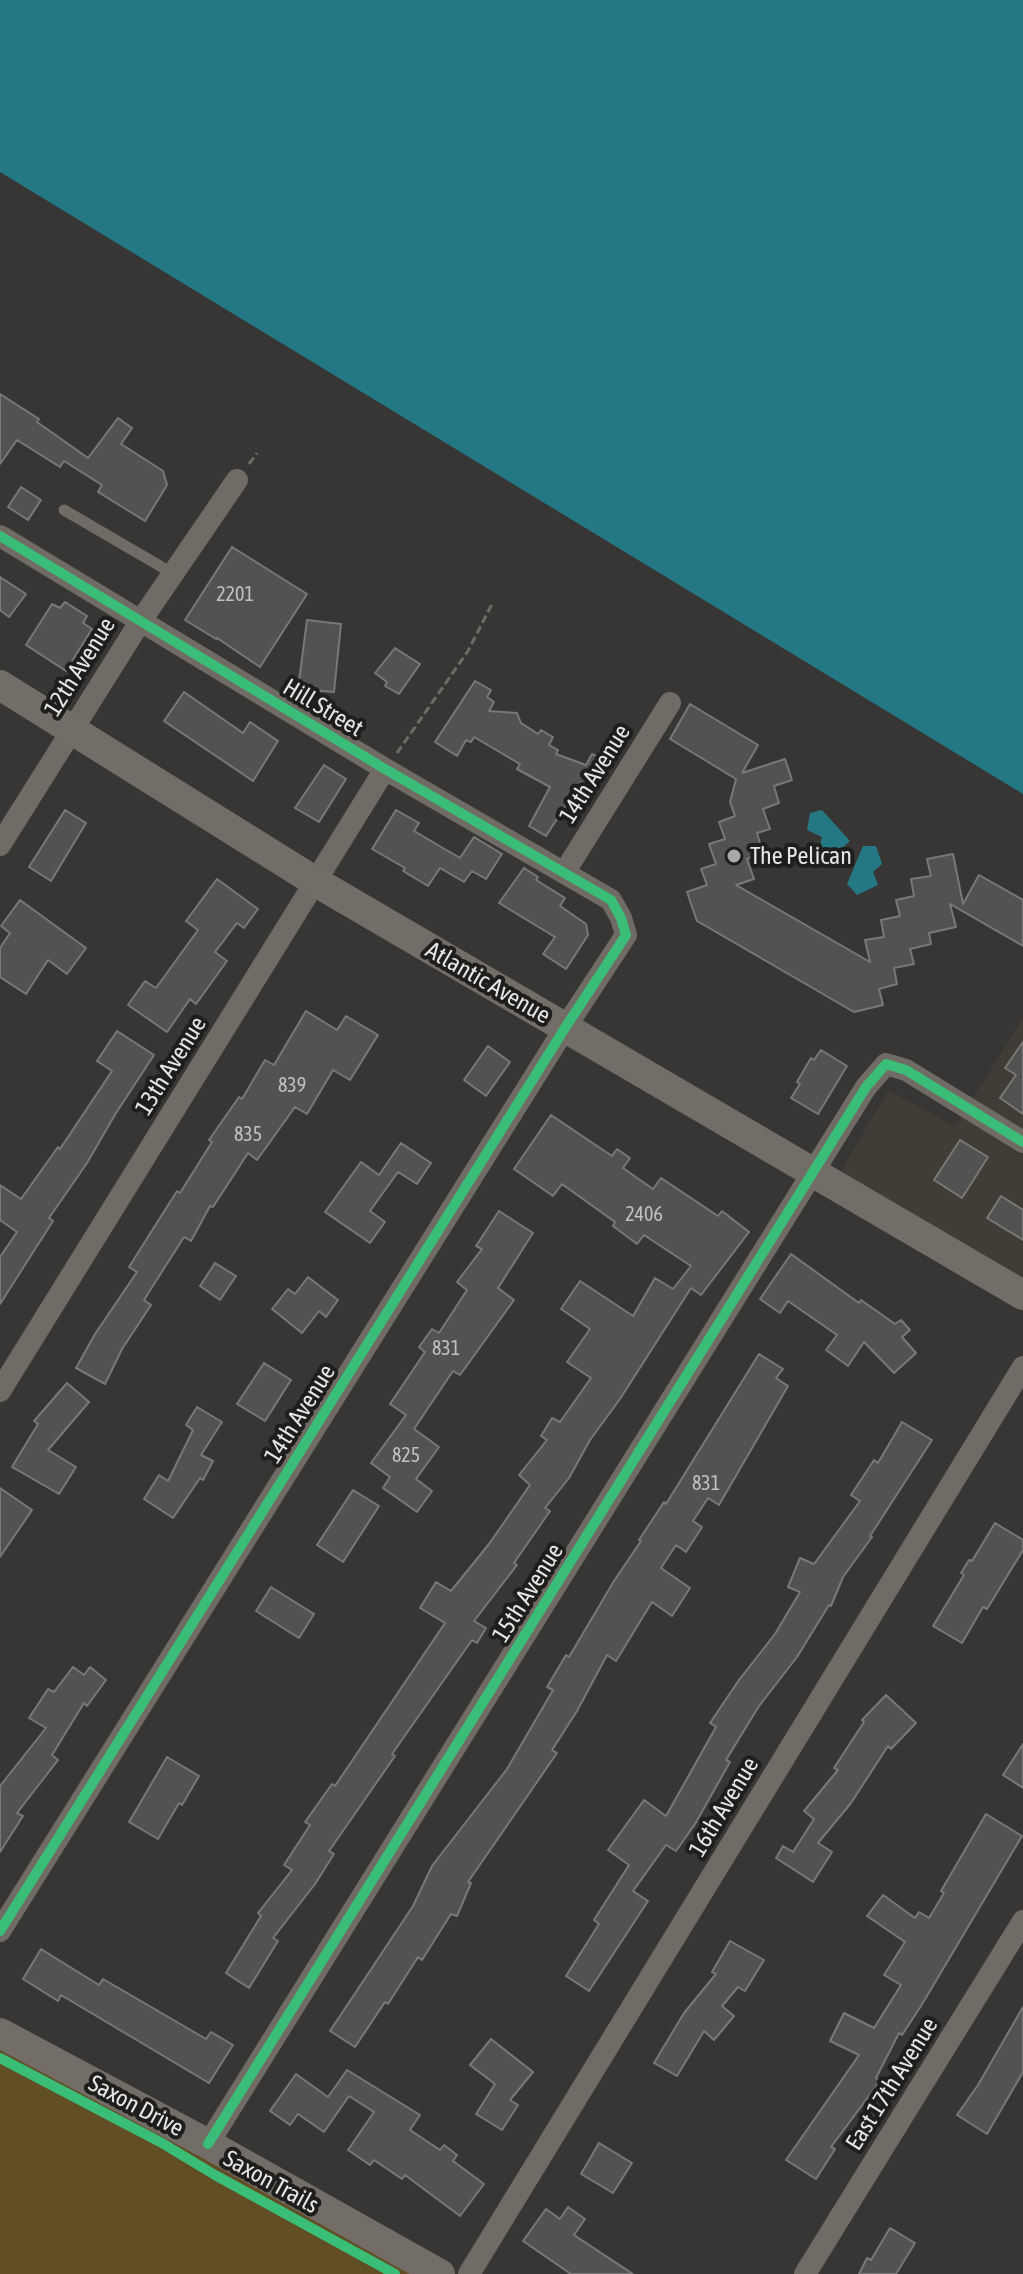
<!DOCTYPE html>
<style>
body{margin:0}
canvas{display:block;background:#373635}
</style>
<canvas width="1023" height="2274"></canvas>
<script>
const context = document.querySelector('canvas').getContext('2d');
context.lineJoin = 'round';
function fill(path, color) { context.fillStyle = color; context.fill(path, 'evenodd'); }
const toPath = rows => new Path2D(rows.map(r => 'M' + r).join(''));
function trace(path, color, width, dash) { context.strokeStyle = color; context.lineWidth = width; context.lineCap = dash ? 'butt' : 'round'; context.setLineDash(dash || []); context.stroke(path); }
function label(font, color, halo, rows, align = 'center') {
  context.font = font + ' "Asap Condensed",sans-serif'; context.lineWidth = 8; context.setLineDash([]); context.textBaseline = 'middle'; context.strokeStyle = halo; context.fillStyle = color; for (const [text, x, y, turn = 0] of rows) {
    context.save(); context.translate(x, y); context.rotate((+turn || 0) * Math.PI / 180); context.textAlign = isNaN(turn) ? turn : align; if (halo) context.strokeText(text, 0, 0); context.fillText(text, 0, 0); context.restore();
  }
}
fill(toPath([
 [1023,1019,1023,1284,838,1177,888,1091,955,1126]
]), '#413d36');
fill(toPath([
 [0,2033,440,2274,0,2274]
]), '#614e25');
fill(toPath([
 [0,0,1023,0,1023,794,0,172],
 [822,810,850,841,832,857,819,850,822,837,807,830,810,813],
 [863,846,876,846,882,864,873,872,878,885,857,895,847,884]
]), '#237884');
const building = toPath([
 [0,394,39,419,37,422,88,458,118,418,132,428,121,444,163,471,167,485,145,521,98,492,102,485,64,461,60,467,17,440,0,464,0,394],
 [21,487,41,500,28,520,8,507,21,487],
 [232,547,307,594,260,667,217,638,216,639,185,620,232,547],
 [0,577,26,594,9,617,0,610,0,577],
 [65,602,87,616,83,623,92,629,66,671,26,645,52,604,60,608,65,602],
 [307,620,341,624,334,692,298,689,307,620],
 [395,648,420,664,399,694,385,686,387,682,375,673,395,648],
 [475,681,491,690,487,697,494,702,489,711,517,713,521,723,538,734,541,730,553,737,549,745,558,750,556,754,586,765,592,754,608,762,592,787,581,782,546,836,529,826,550,787,517,769,520,764,474,737,471,742,466,740,457,756,435,742,475,681],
 [184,692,243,733,250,722,278,741,253,781,164,721,184,692],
 [690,704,758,745,742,773,785,759,792,780,774,786,779,803,763,809,770,829,757,833,763,853,747,859,754,879,736,885,870,962,865,940,884,937,881,920,900,916,896,900,914,896,911,879,931,876,927,859,953,854,963,904,979,875,1023,900,1023,946,950,904,956,927,929,933,931,944,910,949,914,964,894,968,897,984,879,989,883,1005,854,1012,697,921,687,892,707,885,701,869,716,864,709,844,725,839,719,822,735,816,730,802,736,779,670,739,690,704],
 [324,765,346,779,319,822,295,808,324,765],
 [65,810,86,823,51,881,29,867,65,810],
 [396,810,419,823,414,831,460,858,474,837,502,854,486,879,472,871,464,882,440,868,428,886,403,871,405,868,372,849,396,810],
 [524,868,538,877,536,880,565,898,560,906,586,924,588,935,566,969,543,954,555,937,499,903,524,868],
 [217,879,258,909,244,928,237,923,215,952,227,961,196,1004,190,999,167,1032,128,1005,145,981,156,988,198,930,186,921,217,879],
 [20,900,86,948,67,974,48,960,26,994,0,977,0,948,10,933,1,926,20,900],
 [306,1011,337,1030,346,1016,378,1035,350,1080,333,1070,307,1114,295,1107,257,1160,248,1153,213,1207,210,1206,191,1241,184,1237,144,1300,151,1305,122,1349,105,1384,76,1368,95,1334,137,1272,129,1267,177,1191,180,1193,212,1142,209,1140,239,1097,242,1099,265,1060,274,1065,306,1011],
 [117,1031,154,1055,116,1113,87,1163,49,1218,53,1221,0,1304,0,1257,17,1232,0,1220,0,1185,21,1199,58,1147,60,1149,112,1071,97,1061,117,1031],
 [1023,1042,1023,1114,1000,1098,1016,1075,1005,1068,1023,1042],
 [488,1046,510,1062,486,1096,464,1080,488,1046],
 [821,1050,847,1066,818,1114,791,1098,800,1084,797,1082,811,1058,814,1060,821,1050],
 [551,1115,612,1156,617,1149,630,1158,623,1168,653,1189,661,1178,718,1216,722,1211,749,1232,701,1295,691,1288,620,1399,590,1440,569,1478,545,1508,550,1511,514,1563,517,1565,474,1621,486,1628,477,1643,472,1640,392,1754,395,1756,329,1851,334,1854,315,1884,273,1938,278,1941,249,1988,226,1973,261,1916,258,1913,292,1870,284,1865,310,1825,305,1822,332,1784,335,1786,445,1623,420,1608,436,1582,451,1591,489,1544,530,1485,519,1475,547,1440,541,1436,552,1418,560,1422,591,1378,567,1362,590,1329,561,1309,580,1281,633,1316,655,1278,673,1289,691,1266,644,1235,637,1244,613,1226,615,1222,562,1184,553,1196,514,1169,551,1115],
 [960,1140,988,1157,962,1198,934,1180,960,1140],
 [401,1143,431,1163,417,1184,398,1172,370,1211,385,1222,370,1243,325,1212,361,1162,379,1175,401,1143],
 [1001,1196,1023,1210,1023,1240,987,1218,1001,1196],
 [499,1211,533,1233,498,1288,514,1300,460,1375,453,1371,414,1429,439,1447,416,1479,432,1491,417,1512,383,1488,390,1477,371,1463,406,1415,390,1404,425,1352,419,1347,432,1329,439,1333,467,1290,457,1282,482,1249,476,1246,499,1211],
 [791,1254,859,1303,861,1300,895,1324,901,1320,910,1330,902,1337,916,1353,894,1373,864,1342,848,1366,826,1350,837,1335,788,1301,780,1313,760,1299,791,1254],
 [215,1263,236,1276,220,1300,200,1286,215,1263],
 [308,1277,338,1300,326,1317,319,1311,302,1333,272,1309,288,1289,295,1294,308,1277],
 [759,1354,783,1369,776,1378,788,1386,719,1505,708,1498,693,1521,702,1527,686,1552,676,1545,661,1568,690,1588,672,1616,652,1602,616,1661,607,1655,577,1711,552,1750,557,1753,468,1882,471,1883,457,1916,451,1914,422,1960,418,1957,388,2004,385,2002,355,2047,330,2031,413,1906,432,1866,507,1769,553,1690,547,1687,566,1655,569,1657,614,1581,641,1541,639,1540,664,1502,666,1504,759,1354],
 [264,1363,291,1380,265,1421,237,1404,264,1363],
 [67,1383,89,1402,48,1450,76,1467,59,1494,12,1467,38,1424,34,1421,67,1383],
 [197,1407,222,1422,201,1455,213,1461,203,1480,200,1478,173,1518,144,1499,159,1475,168,1481,193,1430,186,1425,197,1407],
 [902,1422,932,1440,870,1536,872,1537,843,1577,831,1606,829,1605,797,1657,759,1706,726,1760,730,1762,695,1824,676,1851,666,1845,633,1891,648,1901,589,1991,566,1976,599,1924,594,1920,629,1865,608,1850,644,1800,666,1816,716,1727,710,1723,739,1680,775,1634,800,1592,788,1587,800,1558,814,1564,860,1501,851,1495,874,1460,878,1463,902,1422],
 [0,1488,32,1510,0,1557,0,1488],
 [353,1490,379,1506,343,1562,317,1545,353,1490],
 [995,1523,1023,1540,1023,1550,987,1609,983,1607,962,1643,933,1626,964,1575,961,1573,969,1560,972,1561,995,1523],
 [271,1587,314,1614,299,1638,256,1611,271,1587],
 [73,1667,84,1675,90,1667,106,1680,87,1706,84,1703,52,1755,58,1760,17,1813,23,1816,0,1852,0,1786,46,1728,29,1718,48,1689,54,1692,73,1667],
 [886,1695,916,1723,891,1749,888,1746,851,1803,818,1843,832,1852,813,1882,776,1858,783,1846,793,1852,814,1819,804,1811,838,1770,834,1768,864,1722,862,1720,886,1695],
 [1023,1744,1023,1788,1003,1775,1023,1744],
 [167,1757,199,1776,182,1805,179,1803,158,1839,129,1822,167,1757],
 [986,1814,1022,1836,921,2006,902,2035,899,2033,876,2078,880,2081,831,2147,835,2149,816,2179,786,2160,859,2055,830,2041,844,2013,874,2028,901,1985,884,1975,905,1942,867,1916,883,1895,915,1918,919,1912,929,1918,944,1893,941,1891,986,1814],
 [730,1941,764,1960,745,1991,738,1987,722,2006,734,2016,714,2040,704,2031,677,2076,654,2063,684,2013,716,1974,712,1972,730,1941],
 [41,1949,99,1985,103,1979,206,2039,211,2032,233,2045,209,2083,61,1995,58,2001,23,1979,41,1949],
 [1023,2007,1023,2072,987,2134,957,2115,978,2085,1023,2007],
 [491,2039,533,2072,510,2100,518,2105,502,2130,476,2114,495,2084,470,2065,491,2039],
 [347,2070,420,2115,410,2130,440,2150,444,2145,457,2155,453,2161,484,2184,460,2216,405,2175,402,2179,374,2160,370,2165,348,2150,374,2112,349,2096,324,2132,298,2114,290,2125,270,2111,296,2074,328,2097,347,2070],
 [599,2143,632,2163,613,2193,581,2174,599,2143],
 [568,2207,585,2219,574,2235,633,2274,571,2274,523,2241,546,2209,560,2219,568,2207],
 [890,2228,915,2243,896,2274,859,2274,867,2258,871,2260,890,2228]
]);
fill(building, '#525250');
trace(building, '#787877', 2);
trace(toPath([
 [249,464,257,453],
 [397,753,468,651,492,604]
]), '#6d6b65', 3, [8, 4]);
trace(toPath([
 [64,510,172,573]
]), '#706c65', 11);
trace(toPath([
 [0,536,385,769,611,900,621,918,626,935,565,1028,0,1931],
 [0,845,140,622,237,480],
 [564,873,670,703],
 [0,1391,385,769],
 [208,2144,866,1087,886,1064,906,1070,1023,1142],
 [469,2274,1023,1367],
 [805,2274,1023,1921]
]), '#706c65', 22);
trace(toPath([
 [0,685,316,882,1023,1295],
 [0,2033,208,2144,440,2274]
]), '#726d66', 30);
trace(toPath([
 [0,536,385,769,611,900,621,918,626,935,565,1028,0,1931],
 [0,2058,162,2143,215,2175,395,2274],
 [208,2144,866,1087,886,1064,906,1070,1023,1142]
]), '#3abd76', 10);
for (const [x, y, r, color] of [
 [734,856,8,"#a9a8a7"]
]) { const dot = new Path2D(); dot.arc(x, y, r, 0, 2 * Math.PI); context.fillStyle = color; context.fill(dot); trace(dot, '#1f1e1d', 3); }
label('20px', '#c2c1bf', null, [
 ["2201",235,595],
 ["839",292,1086],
 ["835",248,1135],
 ["2406",644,1215],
 ["831",446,1349],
 ["825",406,1456],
 ["831",706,1484]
]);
label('24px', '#e7e6e4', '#1f1e1d', [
 ["12th Avenue",80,667,-58],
 ["Hill Street",323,708,31],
 ["14th Avenue",595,774,-58],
 ["Atlantic Avenue",488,983,30],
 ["13th Avenue",171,1066,-58],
 ["14th Avenue",300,1414,-58],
 ["15th Avenue",528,1593,-58],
 ["16th Avenue",724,1807,-59],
 ["East 17th Avenue",892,2084,-58],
 ["Saxon Drive",136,2106,28],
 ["Saxon Trails",271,2182,29]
]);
label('24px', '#e7e6e4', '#1f1e1d', [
 ["The Pelican",750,856]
], 'left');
</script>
